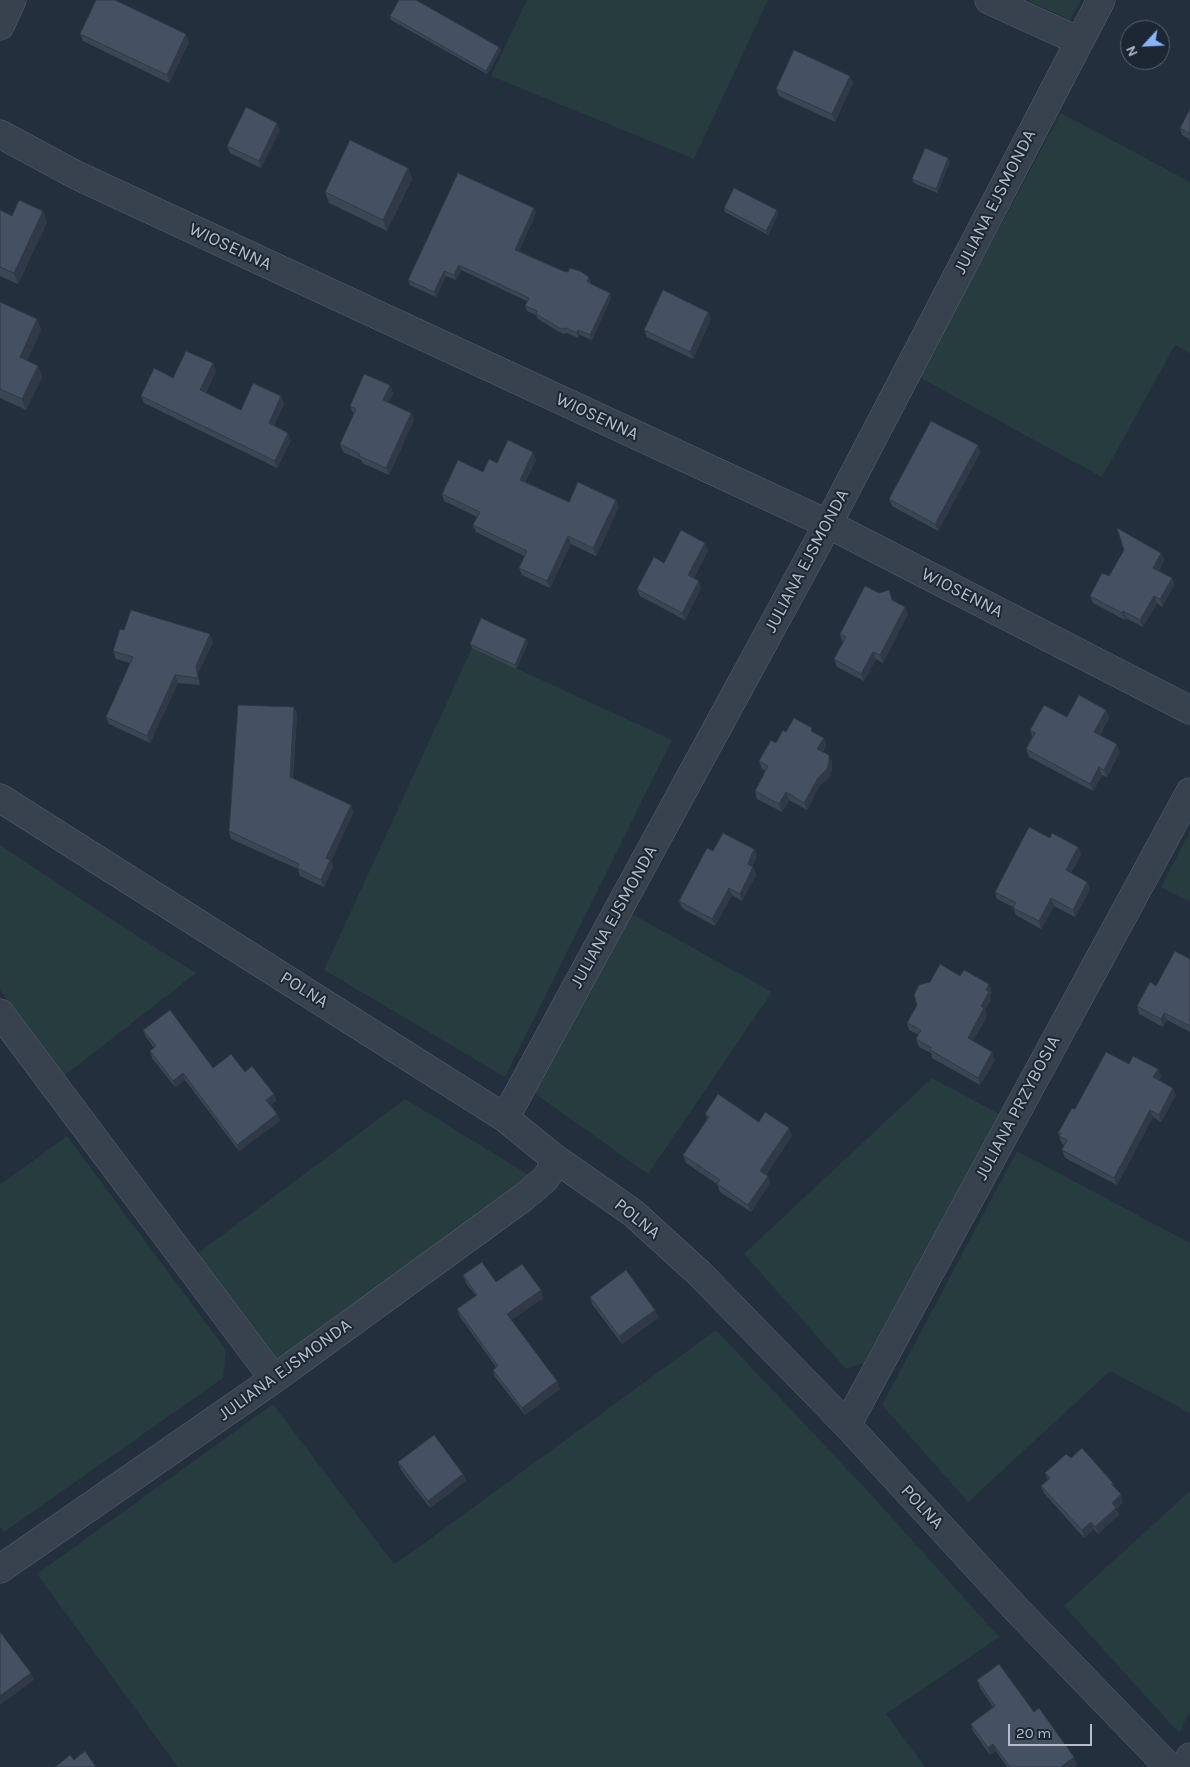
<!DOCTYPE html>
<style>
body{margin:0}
#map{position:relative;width:1190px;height:1767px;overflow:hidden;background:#242f3e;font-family:Karla,sans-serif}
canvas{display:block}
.north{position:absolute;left:1120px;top:20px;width:50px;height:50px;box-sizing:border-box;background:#1d2633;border:1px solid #59626f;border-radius:50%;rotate:245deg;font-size:14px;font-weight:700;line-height:20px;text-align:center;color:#b4bcc9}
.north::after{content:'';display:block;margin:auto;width:18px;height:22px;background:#8ab4f8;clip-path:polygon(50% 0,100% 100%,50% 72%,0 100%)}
.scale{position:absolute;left:1008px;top:1724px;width:84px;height:22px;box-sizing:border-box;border:2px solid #b4bcc9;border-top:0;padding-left:6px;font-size:15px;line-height:18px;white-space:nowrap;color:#b4bcc9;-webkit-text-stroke:4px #1d2633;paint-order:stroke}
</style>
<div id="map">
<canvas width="1190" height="1767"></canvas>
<div class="north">N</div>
<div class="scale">20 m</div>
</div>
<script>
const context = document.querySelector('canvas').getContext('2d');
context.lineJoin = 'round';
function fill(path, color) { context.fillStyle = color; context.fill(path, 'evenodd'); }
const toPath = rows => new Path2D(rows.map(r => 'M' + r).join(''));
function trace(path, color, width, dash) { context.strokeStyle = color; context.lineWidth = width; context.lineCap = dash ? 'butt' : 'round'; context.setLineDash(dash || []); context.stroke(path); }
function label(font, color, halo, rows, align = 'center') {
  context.font = font + ' Karla,sans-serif'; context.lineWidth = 4; context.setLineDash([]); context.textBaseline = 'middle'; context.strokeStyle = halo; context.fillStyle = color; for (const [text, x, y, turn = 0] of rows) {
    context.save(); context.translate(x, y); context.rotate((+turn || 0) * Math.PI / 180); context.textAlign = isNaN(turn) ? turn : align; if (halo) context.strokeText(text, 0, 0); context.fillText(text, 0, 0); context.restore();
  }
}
fill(toPath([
 [527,0,768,0,694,159,491,76],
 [1027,0,1081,0,1070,20],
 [1061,113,1190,182,1190,353,1175,345,1102,477,919,377],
 [472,648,672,740,505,1077,324,970],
 [1190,832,1190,902,1161,887],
 [0,845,148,943,196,973,64,1076,0,990],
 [632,914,772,992,648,1174,534,1093],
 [932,1078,999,1114,864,1363,846,1369,744,1254],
 [405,1099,532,1177,275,1362,197,1254],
 [67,1136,226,1350,223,1378,4,1532,0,1527,0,1185],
 [1017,1151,1190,1243,1190,1413,1110,1371,968,1502,882,1405],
 [716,1330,864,1487,999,1637,886,1714,925,1767,178,1767,37,1574,273,1404,394,1564,415,1550],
 [1190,1491,1190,1712,1179,1733,1064,1606]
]), '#263c3f');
const minor = toPath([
 [989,0,1079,41],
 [0,26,12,0],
 [0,134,76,175,828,524,1190,710],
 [0,798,505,1118,553,1157,633,1213,700,1274,847,1425,1017,1610,1169,1767],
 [0,1013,274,1379],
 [505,1118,828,524,1101,0],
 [847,1425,1190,792],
 [0,1569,274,1379,524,1197,545,1179,551,1170,553,1157],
 [1185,1767,1190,1757]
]);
trace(minor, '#565f6c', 29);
trace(minor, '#38414e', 28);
fill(toPath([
 [390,16,499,47,501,50,487,74,391,20],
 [80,34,189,42,169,83,83,41],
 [853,83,835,122,779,96,776,89],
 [1190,109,1190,140,1182,135,1180,128],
 [280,130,261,168,230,153,227,146],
 [948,158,950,162,937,193,914,183,912,179],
 [408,168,412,179,387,231,329,203,325,192],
 [724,208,778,214,768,235,725,212],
 [0,210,12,216,47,222,18,284,0,276],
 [536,213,519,251,563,271,591,282,590,283,611,298,592,340,580,335,578,338,567,333,563,334,538,319,536,315,527,311,525,306,527,301,461,270,456,280,446,276,436,297,410,285,408,280],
 [0,302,37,319,41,330,27,361,38,366,42,377,26,410,0,398],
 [708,312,711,319,693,359,647,337,644,330],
 [213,363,216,371,206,393,241,410,281,396,284,404,274,425,288,433,291,440,277,468,144,403,141,396,173,378],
 [390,385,393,393,388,402,411,413,414,420,389,475,362,463,361,460,343,452,340,444,354,414,353,413,350,406],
 [978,445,980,453,938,531,892,506,889,499],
 [536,460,525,482,569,502,619,507,596,556,571,544,550,588,522,575,519,568,524,556,476,532,473,525,477,517,444,501,442,494,483,472,497,463],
 [708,551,694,578,701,588,685,620,640,596,637,589,664,563],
 [1161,553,1164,560,1159,571,1172,578,1174,585,1162,607,1157,603,1143,627,1126,618,1125,620,1093,603,1090,596,1109,576],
 [892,600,905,607,908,614,883,663,876,659,864,681,837,667,834,659,843,642,842,641,840,634],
 [124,630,213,642,198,673,200,685,178,683,150,743,109,724,106,717,130,663,116,659,113,651],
 [526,639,528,643,516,669,472,648,470,644],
 [294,707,297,715,293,778,351,805,353,813,331,861,333,867,324,887,300,876,298,869,231,839,229,831],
 [1106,710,1109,718,1100,735,1120,752,1107,777,1102,775,1093,791,1029,757,1026,749,1032,737,1030,730,1067,717],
 [786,732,814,732,826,745,823,752,829,755,832,762,832,769,830,777,820,785,807,810,789,800,782,812,757,799,755,791,766,771,762,769,759,761],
 [1050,838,1078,847,1081,855,1071,873,1087,882,1090,889,1075,917,1054,906,1041,929,1016,915,1013,907,997,899,995,892],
 [754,849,757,856,752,867,753,867,756,875,742,901,732,895,715,926,682,908,679,901,713,851],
 [1190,959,1190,1032,1167,1020,1163,1027,1139,1014,1137,1006,1156,986],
 [960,976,992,992,990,996,991,999,985,1010,987,1016,973,1041,995,1060,980,1085,932,1058,931,1053,919,1047,916,1039,919,1035,909,1030,907,1023],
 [143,1030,213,1068,245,1072,274,1094,276,1101,271,1105,277,1114,280,1121,239,1151,185,1080,175,1087,152,1058,150,1051,154,1048,146,1037],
 [1129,1064,1158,1069,1161,1077,1159,1080,1176,1095,1161,1122,1153,1117,1117,1185,1065,1158,1062,1150,1064,1145,1062,1144,1058,1133,1075,1109],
 [705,1114,759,1122,789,1128,792,1136,766,1175,768,1176,770,1183,751,1212,720,1192,717,1184,686,1163,683,1155,707,1119],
 [463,1275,496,1282,541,1290,543,1298,511,1320,560,1389,525,1415,495,1377,493,1370,496,1367,460,1317,457,1309,476,1296,466,1283],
 [590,1297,655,1310,658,1318,622,1344,592,1304],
 [1071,1458,1113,1483,1115,1489,1123,1502,1116,1509,1119,1515,1098,1534,1094,1529,1084,1538,1044,1493,1041,1486,1048,1480,1045,1473],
 [398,1462,466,1481,430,1508,401,1470],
 [977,1680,1034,1712,1077,1765,1074,1767,1007,1767,996,1751,990,1755,973,1731,971,1724,993,1707,980,1688]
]), '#3b4654');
fill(toPath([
 [186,34,189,42,169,83,167,75],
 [499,47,501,50,487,74,486,71],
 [850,76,853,83,835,122,832,114],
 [277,123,280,130,261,168,259,161],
 [948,158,950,162,937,193,936,189],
 [408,168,412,179,387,231,383,220],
 [534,208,536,213,517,255,515,250],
 [777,210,778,214,768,235,766,231],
 [43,211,47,222,18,284,14,273],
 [459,265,461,270,456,280,454,275],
 [444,271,446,276,436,297,434,292],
 [589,277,591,282,589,286,587,281],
 [610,293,611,298,592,340,590,335],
 [708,312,711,319,693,359,690,352],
 [37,319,41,330,24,368,20,357],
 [578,330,580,335,578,338,577,333],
 [213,363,216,371,203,398,200,390],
 [38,366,42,377,26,410,22,399],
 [390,385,393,393,386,407,383,400],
 [281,396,284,404,271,430,269,423],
 [411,413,414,420,389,475,386,468],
 [288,433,291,440,277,468,275,461],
 [978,445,980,453,938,531,935,524],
 [533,452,536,460,522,487,520,480],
 [616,500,619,507,596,556,593,548],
 [568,536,571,544,550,588,547,581],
 [705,543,708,551,691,583,688,575],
 [1161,553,1164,560,1156,575,1153,568],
 [1172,578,1174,585,1162,607,1160,599],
 [699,581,701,588,685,620,682,613],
 [1154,596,1157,603,1143,627,1140,620],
 [905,607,908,614,883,663,880,655],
 [1123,611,1126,618,1125,620,1122,613],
 [210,634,213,642,198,673,200,685,198,678,196,666],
 [526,639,528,643,516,669,515,665],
 [873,652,876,659,864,681,861,674],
 [175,675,178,683,150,743,147,736],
 [294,707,297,715,292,784,290,777],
 [1106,710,1109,718,1097,739,1094,732],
 [824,738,826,745,820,756,817,749],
 [1117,744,1120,752,1107,777,1104,770],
 [829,755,832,762,832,769,830,777,820,785,807,810,804,803],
 [1099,767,1102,775,1093,791,1090,784],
 [786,792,789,800,782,812,779,804],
 [351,805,353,813,331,861,333,867,324,887,321,880,326,858],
 [1078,847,1081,855,1068,878,1066,870],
 [754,849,757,856,750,872,748,864],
 [753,867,756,875,742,901,740,894],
 [1087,882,1090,889,1075,917,1073,910],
 [729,888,732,895,715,926,712,919],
 [1051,898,1054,906,1041,929,1039,921],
 [989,984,992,992,990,996,991,999,985,1010,987,1016,971,1045,968,1038,981,1006,986,990],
 [1164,1013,1167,1020,1163,1027,1161,1019],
 [992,1052,995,1060,980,1085,978,1078],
 [1158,1069,1161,1077,1156,1085,1153,1077],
 [183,1073,185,1080,175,1087,173,1081],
 [1173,1088,1176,1095,1161,1122,1159,1115],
 [274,1094,276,1101,269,1107,266,1100],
 [1150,1110,1153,1117,1117,1185,1114,1178],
 [277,1114,280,1121,239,1151,237,1145],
 [789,1128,792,1136,763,1179,760,1171],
 [768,1176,770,1183,751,1212,748,1205],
 [541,1290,543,1298,509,1322,507,1314],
 [655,1310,658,1318,622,1344,619,1336],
 [557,1381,560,1389,525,1415,522,1408],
 [463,1474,466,1481,430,1508,428,1501],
 [1121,1494,1123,1502,1116,1509,1119,1515,1098,1534,1095,1527,1112,1503],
 [1091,1522,1094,1529,1084,1538,1082,1530],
 [31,1673,34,1680,0,1705,0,1696],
 [993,1744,996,1751,990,1755,988,1748],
 [1074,1757,1077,1765,1074,1767,1061,1767]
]), '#303945');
const building = toPath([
 [96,0,115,0,186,34,167,75,80,34,96,0],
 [399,0,416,0,499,47,486,71,390,16,399,0],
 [794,50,850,76,832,114,776,89,794,50],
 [246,107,277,123,259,161,227,146,246,107],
 [1190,109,1190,134,1180,128,1190,109],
 [350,140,408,168,383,220,325,192,350,140],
 [925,148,948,158,936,189,912,179,925,148],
 [458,173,534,208,515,250,563,271,568,272,570,268,580,271,589,277,587,281,591,284,610,293,590,335,578,330,577,333,566,328,561,329,536,314,537,311,525,306,529,298,459,265,454,275,444,271,434,292,408,280,458,173],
 [734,188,777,210,766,231,724,208,734,188],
 [19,200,43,211,14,273,0,267,0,210,12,216,19,200],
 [663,290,708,312,690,352,644,330,663,290],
 [0,302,37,319,20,357,38,366,22,399,0,389,0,302],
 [186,351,213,363,200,390,241,410,253,383,281,396,269,423,288,433,275,461,141,396,154,368,173,378,186,351],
 [364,374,390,385,383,400,411,413,386,468,359,456,360,454,340,444,356,409,350,406,364,374],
 [931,421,978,445,935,524,889,499,931,421],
 [508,440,533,452,520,480,569,502,578,482,616,500,593,548,568,536,547,581,519,568,527,551,473,525,480,512,442,494,458,460,483,472,489,459,497,463,508,440],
 [1117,528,1161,553,1153,568,1172,578,1160,599,1154,596,1140,620,1123,611,1122,613,1090,596,1102,573,1109,576,1124,550,1117,528],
 [681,530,705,543,688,575,699,581,682,613,637,589,654,557,664,563,681,530],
 [865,586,879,593,889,590,892,600,905,607,880,655,873,652,861,674,834,659,846,637,840,634,865,586],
 [131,610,210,634,196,666,198,678,175,675,147,736,106,717,133,657,113,651,120,629,124,630,131,610],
 [481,618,526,639,515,665,470,644,481,618],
 [1079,695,1106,710,1094,732,1117,744,1104,770,1099,767,1090,784,1026,749,1035,733,1030,730,1044,705,1067,717,1079,695],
 [238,705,294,707,290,777,351,805,326,858,330,860,321,880,297,868,299,864,229,831,238,705],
 [794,718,812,728,811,731,824,738,817,749,829,755,829,762,827,769,818,778,804,803,786,792,779,804,755,791,768,766,759,761,771,740,776,743,783,730,786,732,794,718],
 [1029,827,1050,838,1052,833,1078,847,1066,870,1087,882,1073,910,1051,898,1039,921,1013,908,1016,903,995,892,1029,827],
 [723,833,754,849,748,864,753,867,740,894,729,888,712,919,679,901,707,848,713,851,723,833],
 [1175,951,1190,959,1190,1026,1164,1013,1161,1019,1137,1006,1150,982,1156,986,1175,951],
 [940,964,960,976,964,970,989,984,986,990,989,992,981,1006,984,1008,968,1038,992,1052,978,1078,930,1050,932,1048,916,1039,921,1030,907,1023,917,1005,914,995,919,985,930,982,940,964],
 [170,1010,213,1068,231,1054,245,1072,252,1066,274,1094,266,1100,277,1114,237,1145,183,1073,173,1081,150,1051,156,1046,143,1030,170,1010],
 [1106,1052,1129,1064,1133,1056,1158,1069,1153,1077,1173,1088,1159,1115,1150,1110,1114,1178,1062,1150,1067,1140,1059,1136,1061,1134,1058,1133,1072,1108,1075,1109,1106,1052],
 [718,1094,759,1122,765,1112,789,1128,760,1171,768,1176,748,1205,717,1184,720,1180,683,1155,709,1117,705,1114,718,1094],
 [482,1262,496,1282,522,1264,541,1290,507,1314,557,1381,522,1408,493,1370,498,1366,457,1309,477,1295,463,1275,482,1262],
 [626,1270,655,1310,619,1336,590,1297,626,1270],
 [434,1435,463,1474,428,1501,398,1462,434,1435],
 [1082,1448,1113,1483,1111,1484,1121,1494,1112,1503,1116,1508,1095,1527,1091,1522,1082,1530,1041,1486,1050,1478,1045,1473,1066,1454,1071,1458,1082,1448],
 [0,1632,31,1673,0,1696,0,1632],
 [999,1664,1034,1712,1039,1708,1074,1757,1061,1767,1010,1767,993,1744,988,1748,971,1724,995,1706,977,1680,999,1664],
 [85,1751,96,1767,55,1767,70,1755,74,1760,85,1751]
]);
fill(building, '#455162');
trace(building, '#303945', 1);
label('18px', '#b4bcc9', '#1d2633', [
 ["JULIANA EJSMONDA",995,202,-63],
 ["WIOSENNA",230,247,25],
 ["WIOSENNA",597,417,25],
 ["JULIANA EJSMONDA",807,561,-62],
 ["WIOSENNA",962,593,27],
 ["JULIANA EJSMONDA",614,917,-61],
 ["POLNA",304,990,32],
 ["JULIANA PRZYBOSIA",1018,1108,-62],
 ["POLNA",637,1219,39],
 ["JULIANA EJSMONDA",285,1370,-36],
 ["POLNA",922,1507,47]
]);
</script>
